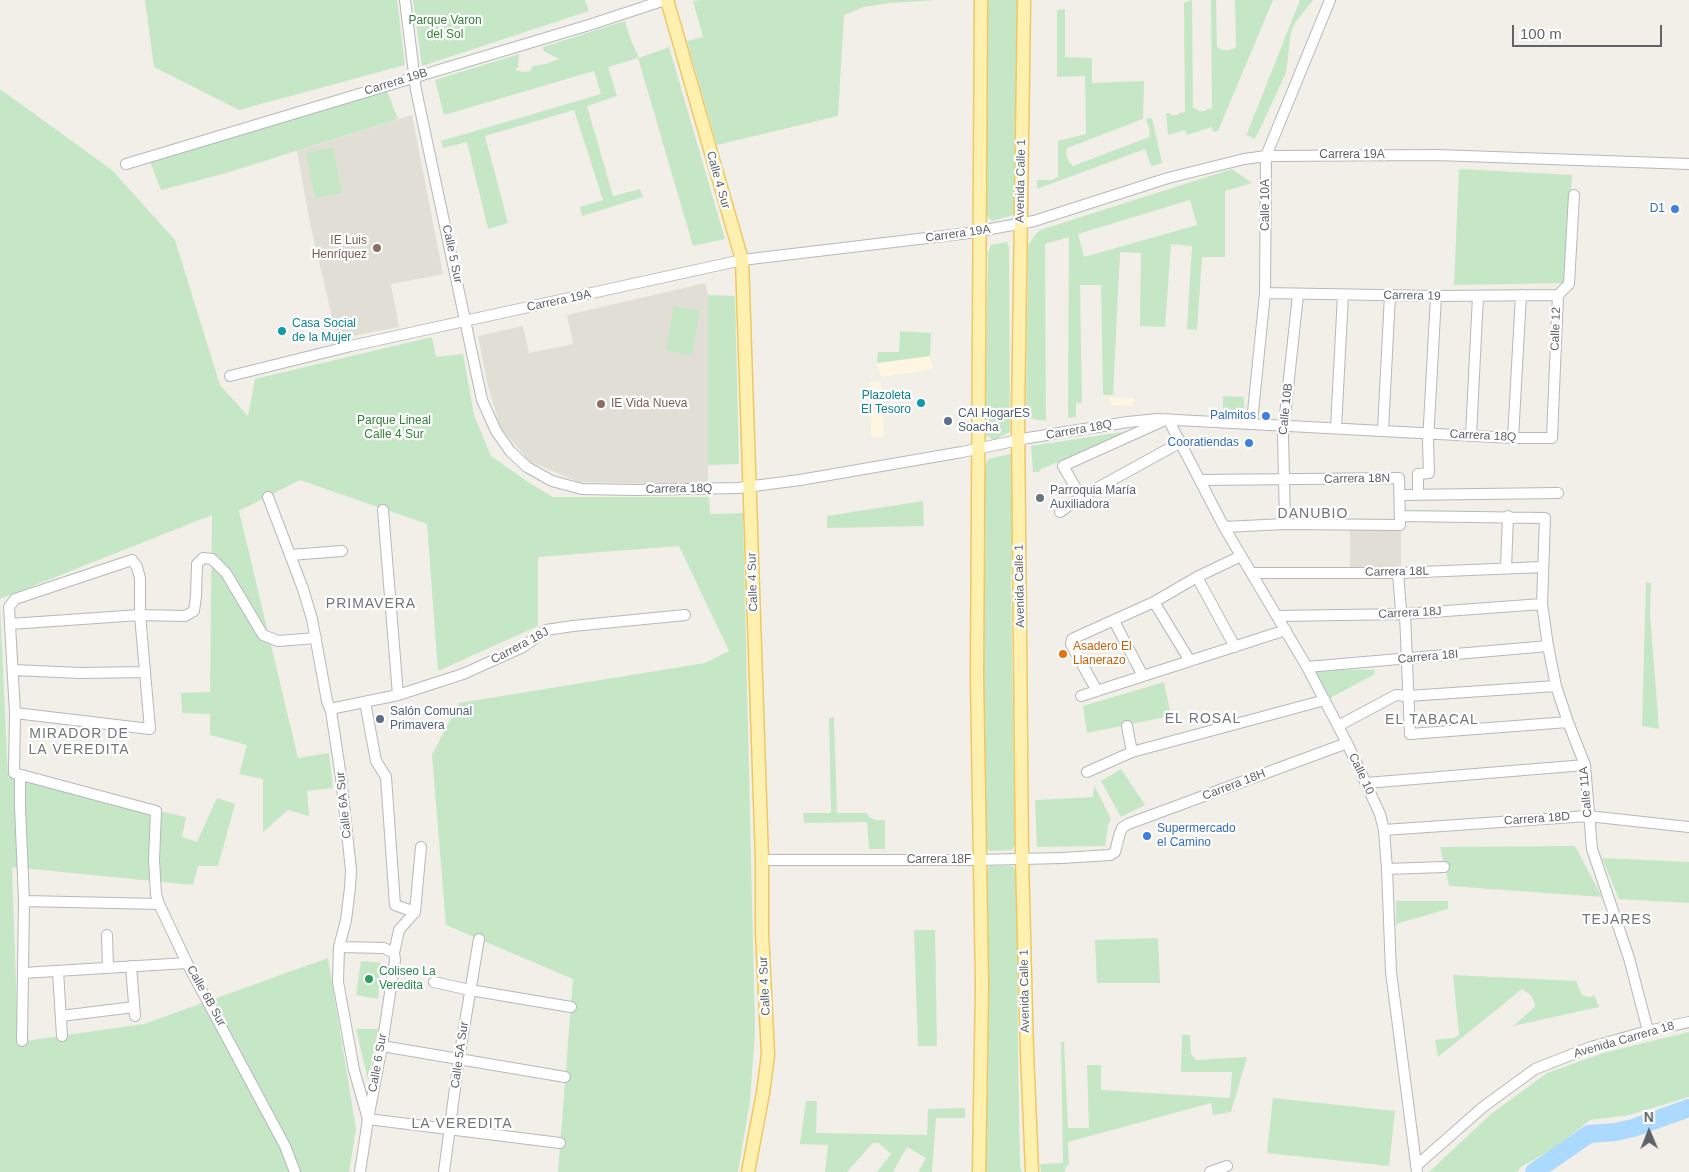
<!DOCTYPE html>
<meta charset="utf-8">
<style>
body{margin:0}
#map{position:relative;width:1689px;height:1172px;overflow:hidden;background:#f1efe8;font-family:Helvetica,sans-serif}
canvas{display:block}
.north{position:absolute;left:1624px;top:1107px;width:50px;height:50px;-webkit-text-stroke:4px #fff;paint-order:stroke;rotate:359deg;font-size:14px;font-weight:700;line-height:20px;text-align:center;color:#5f6368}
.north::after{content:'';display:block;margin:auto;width:18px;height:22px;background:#5f6368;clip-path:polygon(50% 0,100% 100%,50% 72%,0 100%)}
.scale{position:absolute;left:1512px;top:25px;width:150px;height:22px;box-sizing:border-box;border:2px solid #5f6368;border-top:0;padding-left:6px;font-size:15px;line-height:18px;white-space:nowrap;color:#5f6368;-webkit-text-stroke:4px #fff;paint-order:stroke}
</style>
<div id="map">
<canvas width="1689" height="1172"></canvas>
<div class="north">N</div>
<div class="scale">100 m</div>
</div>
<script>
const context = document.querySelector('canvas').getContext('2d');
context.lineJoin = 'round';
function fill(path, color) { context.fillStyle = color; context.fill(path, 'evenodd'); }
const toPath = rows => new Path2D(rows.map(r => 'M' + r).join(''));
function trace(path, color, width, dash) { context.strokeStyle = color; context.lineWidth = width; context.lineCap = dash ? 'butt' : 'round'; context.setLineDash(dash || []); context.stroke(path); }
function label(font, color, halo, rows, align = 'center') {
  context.font = font + ' Helvetica,sans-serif'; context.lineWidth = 4.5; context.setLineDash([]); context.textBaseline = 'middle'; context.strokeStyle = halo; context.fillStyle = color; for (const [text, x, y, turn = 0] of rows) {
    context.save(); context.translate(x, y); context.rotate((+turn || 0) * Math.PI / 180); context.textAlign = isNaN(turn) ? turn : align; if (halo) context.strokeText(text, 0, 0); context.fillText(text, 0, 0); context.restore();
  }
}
fill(toPath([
 [930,356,933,369,881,377,877,363],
 [870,382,881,382,884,437,871,437],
 [1109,397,1134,398,1133,406,1110,405]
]), '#fef6e0');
fill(toPath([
 [412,115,443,274,391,284,399,327,337,339,310,223,297,151],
 [705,283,708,295,708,482,665,484,579,482,529,461,500,427,487,382,478,336,523,326,529,353,573,344,567,315],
 [1350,528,1401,531,1401,568,1350,568]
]), '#e1ded6');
fill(toPath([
 [145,0,397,0,405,65,239,110,154,67],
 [413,0,585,0,589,11,422,66],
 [700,0,938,0,890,3,864,7,844,15,838,116,717,145,687,41,703,37,693,1],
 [986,0,1018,0,1018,92,1014,210,1013,215,992,221,985,215],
 [1192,0,1193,109,1197,109,1198,111,1206,111,1206,109,1212,109,1211,0,1216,0,1217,47,1222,50,1230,50,1236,47,1235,0,1273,0,1218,131,1213,132,1212,127,1187,135,1185,130,1168,135,1166,113,1170,113,1171,115,1179,115,1179,113,1185,112,1184,3],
 [1300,0,1313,0,1295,23,1291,32,1286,73,1258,133,1254,139,1248,135,1246,136],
 [1065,9,1065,57,1092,58,1092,83,1144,81,1143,119,1067,148,1066,154,1069,162,1073,166,1149,137,1150,132,1146,119,1152,118,1162,163,1151,166,1145,149,1037,189,1037,180,1052,180,1058,177,1058,141,1086,134,1085,76,1057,77,1057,10],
 [625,21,631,40,639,58,669,47,725,239,693,246,638,58,608,67,617,96,587,106,613,196,640,189,643,197,582,216,580,207,603,200,574,110,485,136,508,223,488,229,467,142,443,148,441,141,601,94,594,71,444,115,435,80,519,54,518,67,515,70,523,72,530,71,533,66,546,64,559,59,544,51,543,47],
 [0,89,112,170,175,240,220,385,248,416,255,379,432,337,436,357,463,354,474,415,491,456,531,484,553,497,709,497,710,514,743,513,755,1031,750,1101,738,1172,558,1172,573,979,446,925,432,755,459,703,705,663,729,651,679,546,538,557,538,626,438,671,427,524,300,480,239,511,298,758,329,753,333,788,307,791,309,816,288,810,263,832,263,779,239,774,247,745,210,735,210,714,182,713,181,693,210,692,212,515,0,599],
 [387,91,398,119,223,174,161,190,150,162],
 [333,147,342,193,315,198,306,153],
 [1232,169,1252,183,1225,191,1225,257,1202,257,1197,330,1187,329,1192,246,1171,244,1165,327,1140,326,1141,253,1120,252,1113,395,1103,395,1101,285,1080,285,1082,403,1076,403,1076,417,1068,418,1069,237,1045,244,1046,421,1026,418,1028,246,1035,235,1040,230],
 [1190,200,1197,225,1084,257,1078,234],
 [1459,169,1572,175,1565,283,1454,285],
 [1007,242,1009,248,1010,432,994,440,985,435,988,252,991,245],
 [708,295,735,296,739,464,708,465],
 [674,306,700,311,692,356,666,350],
 [900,331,931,333,930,356,877,363,878,352,899,352],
 [1223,396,1244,397,1244,417,1223,416],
 [1142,429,1041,469,1039,472,1033,472,1031,446],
 [1011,454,1014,464,1011,582,1015,845,1012,850,989,851,983,845,981,586,985,466,988,459],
 [923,501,924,526,827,528,827,516],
 [1646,582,1651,583,1650,614,1659,729,1642,726],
 [0,604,8,777,186,817,182,837,197,842,217,798,235,804,218,866,198,866,193,885,12,867,18,1042,144,1024,328,958,356,1129,349,1172,0,1172],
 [1314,669,1374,670,1375,674,1330,698],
 [1164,682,1171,716,1087,733,1083,706],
 [834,717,837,813,867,813,869,817,875,820,885,820,885,849,869,849,867,822,804,823,803,813,831,813,829,718],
 [1121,769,1145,805,1121,817,1101,781],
 [1094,785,1111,819,1108,825,1105,846,1037,847,1035,800,1093,797],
 [1575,846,1602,897,1449,886,1440,847],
 [1602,858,1689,862,1689,903,1619,899],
 [989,866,1012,866,1017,871,1018,1053,1020,1167,1022,1172,984,1172,988,1052,987,872],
 [1396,901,1448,901,1448,909,1396,924],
 [914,930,935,930,937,1046,918,1046],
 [1158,938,1160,983,1097,983,1095,940],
 [361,961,381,963,378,999,356,995],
 [1453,975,1576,981,1582,995,1588,997,1595,996,1599,1007,1513,1026,1535,1007,1534,1001,1531,995,1522,989,1438,1057,1435,1040,1454,1038,1459,1035],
 [356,1029,378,1029,368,1080],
 [1689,1032,1689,1097,1629,1115,1590,1120,1556,1147,1521,1167,1517,1172,1429,1172,1491,1114,1547,1073,1603,1053],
 [1182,1035,1190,1035,1191,1054,1196,1060,1247,1057,1231,1112,1213,1115,1211,1103,1068,1142,1069,1165,1066,1167,1064,1172,1041,1172,1040,1164,1063,1163,1061,1042,1064,1042,1068,1128,1089,1128,1087,1065,1101,1065,1101,1090,1230,1098,1232,1072,1181,1072],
 [1273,1098,1395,1111,1389,1166,1267,1153],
 [806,1101,817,1101,816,1133,927,1135,928,1109,965,1108,965,1118,936,1118,932,1172,918,1172,926,1158,907,1147,893,1172,877,1172,891,1154,879,1143,873,1143,847,1172,825,1172,828,1145,800,1144]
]), '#c6e7c5');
trace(toPath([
 [1534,1172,1589,1134,1615,1132,1633,1128,1689,1108]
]), '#abdafe', 18);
const minor = toPath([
 [405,0,416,90,482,400,496,431,510,451,527,467,552,481,582,489,635,490,738,488,800,480,962,452,1028,438,1128,422,1158,419,1513,438,1552,438,1558,295,1569,284,1574,195],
 [126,164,589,25,665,0],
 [1265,293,1436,296,1558,295],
 [230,376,351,346,742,260,969,233,1034,221,1168,178,1244,159,1266,156,1437,155,1689,164],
 [1168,419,1224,527,1307,667,1347,743,1380,814,1384,830,1387,869,1391,972,1417,1172],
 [1252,422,1265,293,1266,156,1330,0],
 [1336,428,1343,295],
 [1383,430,1390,295],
 [1471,435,1478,296],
 [1513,438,1521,295],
 [1200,480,1399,478,1400,525,1285,524,1224,527],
 [1418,494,1418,474,1429,473,1428,442,1436,296],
 [1400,495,1558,493],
 [268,497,303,589,312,619,327,701,331,711,341,777,351,870,350,888,346,920,339,947,338,982,354,1070,368,1119],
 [1081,497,1063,466,1163,421],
 [383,510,398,695],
 [1060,512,1081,497,1181,442],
 [1400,516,1545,518,1542,604,1548,646,1556,686,1568,722,1585,765,1592,849,1629,958,1648,1031],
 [1285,524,1283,434,1298,295],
 [290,555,342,551],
 [1506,568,1508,516],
 [1252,573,1398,573,1543,567],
 [1398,573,1401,610,1405,614,1410,734,1568,722],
 [1197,577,1235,647],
 [1154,602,1190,661],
 [1278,616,1405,614,1542,604],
 [1114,621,1143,676],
 [10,624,140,615,185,616,194,611,196,596,197,564,203,558,212,559,226,573,263,635,278,641,316,638],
 [1307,667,1548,646],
 [13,670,80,673,145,672],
 [1097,691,1071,644,1072,639,1154,602,1197,577,1241,556],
 [1081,696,1286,630],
 [365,702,376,761,386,777,395,905,415,912],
 [330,709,398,695,463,674,523,647,546,630,573,626,685,615],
 [15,713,150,729,140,615,140,578,137,567,132,560,15,599,9,607,15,713,14,773,156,811,154,860,156,894,159,904,187,963,285,1146,295,1172],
 [1127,726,1132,752],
 [1338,726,1396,695,1408,696,1556,686],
 [1087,772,1132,752,1325,700],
 [20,775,20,807,24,901,22,1041],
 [1366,783,1585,765],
 [1384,830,1588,816,1689,827],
 [762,860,978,860,1062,858,1110,855,1115,852,1119,836,1122,828,1128,824,1347,743],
 [1387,869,1444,867],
 [24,901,159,904],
 [107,935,108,967],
 [339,947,384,948,394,953],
 [131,966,135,1016],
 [58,971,62,1036],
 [23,973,187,963],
 [434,982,470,990,571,1007],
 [61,1016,134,1007],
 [382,1046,565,1077],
 [368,1119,560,1143],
 [1416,1166,1483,1107,1535,1069,1591,1047,1648,1031,1689,1022],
 [360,1172,368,1119,382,1046,395,960,394,953,399,930,415,912,421,847],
 [444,1172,459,1058,479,939],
 [1210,1172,1227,1166]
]);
const major = toPath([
 [667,0,742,260,762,860,762,933,768,1055,763,1093,748,1172],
 [1024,0,1018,420,1022,859,1027,1052,1032,1172],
 [979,1172,982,986,977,676,981,0]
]);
trace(minor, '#b5b8bc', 12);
trace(major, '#f0c762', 15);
trace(minor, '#fff', 10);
trace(major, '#fef1b0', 12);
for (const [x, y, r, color] of [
 [1675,209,5,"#3f7fe0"],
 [377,248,5,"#8d6e63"],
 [282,331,5,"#0f9aa8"],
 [921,403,5,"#0f9aa8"],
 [601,404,5,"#8d6e63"],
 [1266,416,5,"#3f7fe0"],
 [948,421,5,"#5c6f8a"],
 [1249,443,5,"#3f7fe0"],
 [1040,498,5,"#6b7280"],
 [1063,654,5,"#e8710a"],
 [380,719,5,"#5c6f8a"],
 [1147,836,5,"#3f7fe0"],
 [369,979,5,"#2e9e5b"]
]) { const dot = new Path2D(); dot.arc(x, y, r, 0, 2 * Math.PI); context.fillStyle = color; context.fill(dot); trace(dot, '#fff', 2); }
label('12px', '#358138', '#fff', [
 ["Parque Varon",445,21],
 ["del Sol",445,35],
 ["Parque Lineal",394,421],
 ["Calle 4 Sur",394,435]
]);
label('12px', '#5f6368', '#fff', [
 ["Carrera 19B",396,82,-17],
 ["Carrera 19A",1352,155],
 ["Calle 4 Sur",718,180,74],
 ["Avenida Calle 1",1021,181,-89],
 ["Calle 10A",1266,205,-90],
 ["Carrera 19A",958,234,-8],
 ["Calle 5 Sur",452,254,78],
 ["Carrera 19",1412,296,1],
 ["Carrera 19A",559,301,-12],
 ["Calle 12",1556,329,-88],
 ["Calle 10B",1286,409,-84],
 ["Carrera 18Q",1079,430,-10],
 ["Carrera 18Q",1483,436,3],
 ["Carrera 18N",1357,479,-1],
 ["Carrera 18Q",679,489,-1],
 ["Carrera 18L",1397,572,-1],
 ["Calle 4 Sur",753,582,-92],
 ["Avenida Calle 1",1020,586,-91],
 ["Carrera 18J",1410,613,-3],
 ["Carrera 18J",520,646,-28],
 ["Carrera 18I",1428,657,-5],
 ["Calle 10",1361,774,65],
 ["Carrera 18H",1234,785,-21],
 ["Calle 11A",1586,792,-95],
 ["Calle 6A Sur",344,805,-96],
 ["Carrera 18D",1537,819,-4],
 ["Carrera 18F",939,860],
 ["Calle 4 Sur",765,986,-93],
 ["Avenida Calle 1",1025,991,-91],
 ["Calle 6B Sur",206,996,61],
 ["Avenida Carrera 18",1624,1040,-16],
 ["Calle 5A Sur",460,1055,-82],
 ["Calle 6 Sur",378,1063,-80]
]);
label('12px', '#366cbe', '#fff', [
 ["D1",1665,209],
 ["Palmitos",1256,416],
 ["Cooratiendas",1239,443],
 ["Supermercado",1157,829,"left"],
 ["el Camino",1157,843,"left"]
], 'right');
label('12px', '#785e54', '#fff', [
 ["IE Luis",367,241],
 ["Henríquez",367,255],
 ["IE Vida Nueva",611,404,"left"]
], 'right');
label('12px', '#0d838f', '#fff', [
 ["Casa Social",292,324],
 ["de la Mujer",292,338],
 ["Plazoleta",911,396,"right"],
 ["El Tesoro",911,410,"right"]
], 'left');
label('12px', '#4e5e75', '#fff', [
 ["CAI HogarES",958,414],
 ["Soacha",958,428],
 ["Salón Comunal",390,712],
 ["Primavera",390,726]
], 'left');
label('12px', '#5b616d', '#fff', [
 ["Parroquia María",1050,491],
 ["Auxiliadora",1050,505]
], 'left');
label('12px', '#c56008', '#fff', [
 ["Asadero El",1073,647],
 ["Llanerazo",1073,661]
], 'left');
label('12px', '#27864d', '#fff', [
 ["Coliseo La",379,972],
 ["Veredita",379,986]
], 'left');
context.letterSpacing = '1px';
label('14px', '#70757a', '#fff', [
 ["DANUBIO",1313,514],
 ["PRIMAVERA",371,604],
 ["EL ROSAL",1203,719],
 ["EL TABACAL",1432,720],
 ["MIRADOR DE",79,734],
 ["LA VEREDITA",79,750],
 ["TEJARES",1617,920],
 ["LA VEREDITA",462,1124]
]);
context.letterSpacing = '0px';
</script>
